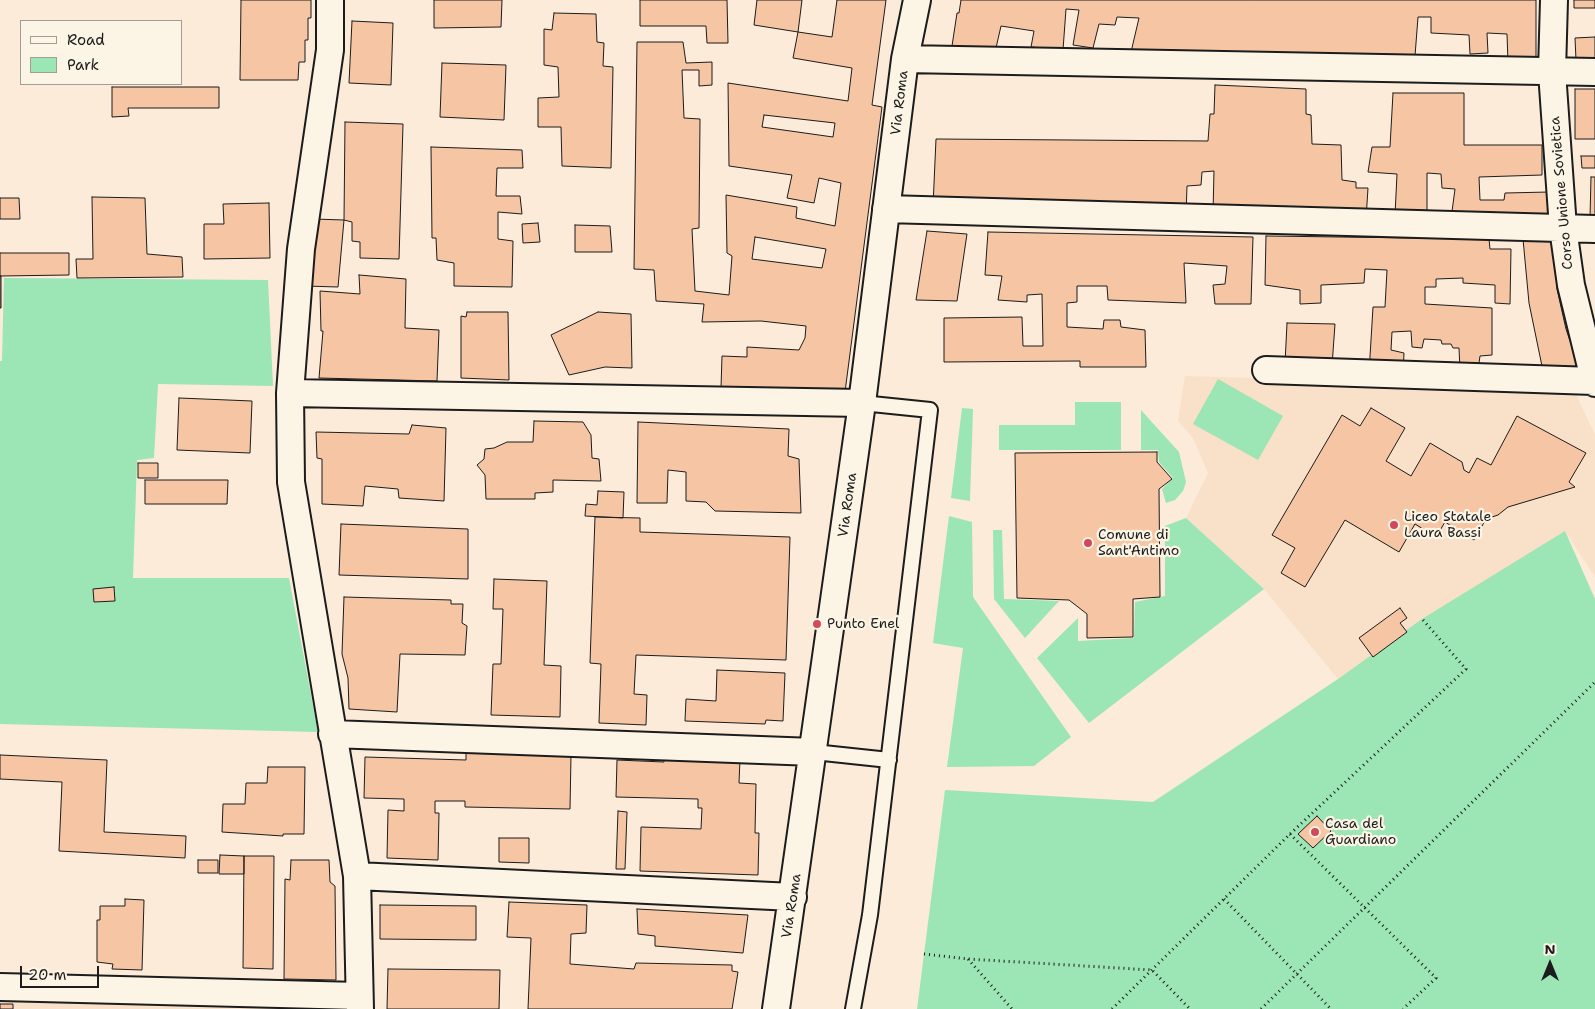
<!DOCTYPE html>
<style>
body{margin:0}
#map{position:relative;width:1595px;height:1009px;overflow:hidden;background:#fbebd8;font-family:"Shantell Sans",sans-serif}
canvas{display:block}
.legend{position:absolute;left:20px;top:20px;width:162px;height:65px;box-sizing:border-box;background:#fcf5e5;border:1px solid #a29e95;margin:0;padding:6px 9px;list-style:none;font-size:15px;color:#1c1c1c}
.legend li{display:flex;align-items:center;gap:10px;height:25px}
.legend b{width:25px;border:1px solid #a29e95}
.north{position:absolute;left:1525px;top:939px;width:50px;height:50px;-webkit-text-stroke:4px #fcf5e5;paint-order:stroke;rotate:0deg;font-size:14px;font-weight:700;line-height:20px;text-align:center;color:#1c1c1c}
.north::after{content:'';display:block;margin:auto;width:18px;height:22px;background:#1c1c1c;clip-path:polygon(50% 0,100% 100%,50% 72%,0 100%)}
.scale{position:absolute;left:20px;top:966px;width:79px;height:22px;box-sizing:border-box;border:2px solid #1c1c1c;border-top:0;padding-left:6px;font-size:15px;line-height:18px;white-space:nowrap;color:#1c1c1c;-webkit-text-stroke:4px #fcf5e5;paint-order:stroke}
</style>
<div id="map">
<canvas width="1595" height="1009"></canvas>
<ul class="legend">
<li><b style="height:6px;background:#fcf5e5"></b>Road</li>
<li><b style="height:14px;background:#9ce5b4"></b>Park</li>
</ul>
<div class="north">N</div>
<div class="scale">20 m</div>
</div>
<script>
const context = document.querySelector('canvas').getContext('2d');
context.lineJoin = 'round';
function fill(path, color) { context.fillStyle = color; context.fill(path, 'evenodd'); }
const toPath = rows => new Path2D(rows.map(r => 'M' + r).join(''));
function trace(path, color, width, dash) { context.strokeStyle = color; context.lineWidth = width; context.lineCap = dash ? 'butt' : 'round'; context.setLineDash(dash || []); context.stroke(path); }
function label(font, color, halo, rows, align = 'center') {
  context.font = font + ' "Shantell Sans",sans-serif'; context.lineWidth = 4.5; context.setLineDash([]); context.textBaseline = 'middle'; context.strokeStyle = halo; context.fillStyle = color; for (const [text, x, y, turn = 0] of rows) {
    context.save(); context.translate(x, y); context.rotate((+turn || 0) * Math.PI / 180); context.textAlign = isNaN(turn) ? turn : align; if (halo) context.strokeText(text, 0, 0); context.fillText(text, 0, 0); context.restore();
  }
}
fill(toPath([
 [1185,376,1573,388,1595,435,1595,577,1565,531,1338,679,1264,589,1186,518,1208,473,1193,438,1178,421],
 [0,1000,337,1008,337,1009,0,1009]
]), '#f9e0c8');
fill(toPath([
 [4,278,268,280,273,386,158,384,154,458,137,460,133,578,289,578,318,732,0,724,0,361,2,361],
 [1218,379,1283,416,1258,460,1193,424],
 [1075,402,1121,402,1121,450,999,450,999,425,1075,425],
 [962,408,973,409,970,501,951,498],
 [1141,410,1179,452,1186,482,1183,491,1175,500,1166,503,1162,489,1173,478,1159,462,1158,450,1141,450],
 [949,516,972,522,973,597,1071,737,1034,766,947,767,963,648,933,643],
 [1186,518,1264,589,1089,723,1037,658,1078,618,1078,641,1134,638,1135,602,1165,596,1165,526],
 [993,530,1002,530,1004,599,1059,601,1025,638,994,599],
 [1565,531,1595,599,1595,1009,917,1009,945,790,1153,802,1338,679,1422,619]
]), '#9ce5b4');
const building = toPath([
 [241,0,311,0,311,18,308,18,308,40,305,40,305,62,299,62,298,80,240,80,241,0],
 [434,0,502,0,501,27,434,28,434,0],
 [640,0,727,0,728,43,707,43,706,26,640,26,640,0],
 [757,0,802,0,798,32,754,25,757,0],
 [837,0,886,0,872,105,882,107,845,392,721,388,722,356,747,357,747,347,799,350,805,338,806,326,761,321,702,322,704,304,656,301,654,270,634,269,637,42,683,42,686,63,712,62,712,85,699,86,699,70,682,70,684,118,700,119,699,228,692,229,695,291,729,295,732,256,727,253,726,195,797,207,796,218,835,226,841,183,819,178,814,203,787,198,792,175,729,166,728,83,848,101,852,68,793,58,798,32,832,37,837,0],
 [764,115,835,123,833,137,762,127,764,115],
 [755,237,826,249,822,268,752,259,755,237],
 [961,0,1536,0,1536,63,1508,62,1507,34,1487,33,1488,53,1470,54,1469,35,1431,33,1431,17,1418,17,1415,56,1131,52,1139,18,1117,17,1115,25,1099,24,1093,48,1073,45,1079,10,1066,9,1063,50,1031,47,1034,31,1001,26,996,48,952,46,957,13,959,13,961,0],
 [1574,0,1595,0,1595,8,1574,8,1574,0],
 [554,13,596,14,597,42,604,43,603,66,613,67,611,168,562,166,561,127,538,127,538,98,559,97,558,67,544,65,544,29,552,30,554,13],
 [352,21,393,23,391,85,349,83,352,21],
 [1595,37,1595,59,1576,60,1575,38,1595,37],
 [442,63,506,65,504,120,440,117,442,63],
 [1215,85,1306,89,1306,114,1311,115,1312,144,1341,145,1342,180,1356,182,1356,188,1368,188,1366,219,1213,213,1214,171,1202,172,1201,185,1187,186,1186,216,933,206,936,139,1208,141,1210,114,1214,114,1215,85],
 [112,87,219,87,219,108,128,108,129,116,112,117,112,87],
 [1575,89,1595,89,1595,139,1575,139,1575,89],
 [1393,93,1464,93,1464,145,1542,145,1542,175,1479,177,1480,200,1504,200,1505,193,1549,192,1552,222,1451,219,1455,189,1442,188,1441,174,1427,173,1427,215,1395,215,1397,174,1368,172,1372,147,1390,147,1393,93],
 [345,122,403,124,399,259,360,258,360,242,352,241,352,222,344,220,345,122],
 [431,147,522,150,523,168,497,168,496,196,520,196,522,214,498,212,498,239,513,241,512,287,454,286,454,263,437,260,436,238,432,238,431,147],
 [1581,156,1595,156,1595,168,1582,168,1581,156],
 [1591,177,1595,177,1595,218,1590,218,1591,177],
 [92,197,145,198,147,254,182,257,183,277,77,278,76,259,93,259,92,197],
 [0,198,19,198,20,219,0,219,0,198],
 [269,203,270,258,204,259,204,224,224,224,223,204,269,203],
 [314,219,344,220,338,287,305,286,314,219],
 [538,223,540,242,523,243,522,224,538,223],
 [575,225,610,226,612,252,575,252,575,225],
 [927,231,967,234,957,301,916,300,927,231],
 [988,232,1253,237,1251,304,1215,304,1213,285,1225,284,1227,266,1184,263,1186,303,1108,300,1107,286,1077,286,1077,302,1067,303,1067,327,1103,329,1104,320,1120,320,1121,327,1145,330,1146,367,1080,367,1080,361,944,362,944,318,1022,317,1023,346,1043,346,1042,294,1027,295,1027,302,998,300,1002,276,985,275,988,232],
 [1266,236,1489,239,1490,249,1511,249,1510,304,1495,303,1495,285,1463,283,1463,278,1436,279,1436,287,1425,287,1425,304,1492,308,1492,355,1480,356,1478,370,1460,370,1459,348,1453,348,1451,344,1442,344,1441,340,1424,339,1422,348,1412,347,1411,331,1392,332,1391,350,1404,353,1403,373,1369,373,1373,307,1385,307,1387,270,1365,269,1364,283,1321,285,1321,303,1300,304,1300,290,1265,285,1266,236],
 [1523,239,1554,241,1557,289,1566,329,1580,370,1543,371,1529,303,1523,239],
 [0,253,69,253,69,275,0,276,0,253],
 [359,275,406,279,405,328,439,330,437,381,319,378,323,331,321,331,320,291,360,294,359,275],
 [0,276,1,276,1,308,0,308,0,276],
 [467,312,508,312,509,380,461,378,461,316,466,317,467,312],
 [598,312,631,314,632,368,605,367,569,375,551,335,598,312],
 [1287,323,1335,324,1332,366,1285,364,1287,323],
 [179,398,252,401,250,453,177,450,179,398],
 [1371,408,1405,428,1386,461,1411,476,1430,443,1462,462,1464,470,1469,473,1477,458,1491,465,1517,416,1586,453,1569,482,1575,487,1508,507,1498,515,1486,519,1474,540,1445,522,1436,537,1415,524,1399,552,1345,520,1305,587,1281,573,1295,548,1272,535,1342,415,1360,426,1371,408],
 [534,421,583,422,591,435,592,458,599,459,601,481,553,480,553,492,535,493,535,499,486,499,485,475,477,465,484,459,485,449,494,448,507,442,533,442,534,421],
 [638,422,789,429,788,456,799,459,801,513,715,511,706,502,686,501,686,472,668,470,667,503,637,503,638,422],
 [412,425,446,428,444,501,399,498,398,489,365,486,363,506,322,504,322,459,317,458,316,432,409,434,412,425],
 [1157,452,1157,462,1172,479,1159,489,1160,597,1133,599,1133,637,1087,638,1087,614,1069,600,1017,598,1015,453,1157,452],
 [138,463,158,463,158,478,138,478,138,463],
 [145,480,228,480,227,504,145,504,145,480],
 [598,491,624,492,623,518,585,516,586,504,597,505,598,491],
 [595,517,640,518,640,532,790,537,786,660,636,655,634,694,647,695,646,725,599,723,601,664,590,663,595,517],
 [341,524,468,529,468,579,339,575,341,524],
 [494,579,547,581,544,665,561,666,560,717,491,715,493,664,501,664,503,609,493,609,494,579],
 [114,587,115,601,94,602,93,589,114,587],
 [344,597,451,600,451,604,463,604,462,623,467,626,465,655,400,654,397,712,349,709,348,678,342,654,344,597],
 [1400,608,1407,618,1400,623,1407,632,1373,657,1359,638,1400,608],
 [717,670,785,673,783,721,766,720,765,724,685,721,686,699,716,701,717,670],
 [466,753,571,755,570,809,465,807,465,801,435,801,435,813,439,813,438,860,387,858,388,810,404,811,404,799,364,798,365,757,466,760,466,753],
 [0,755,107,760,104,832,186,836,185,858,59,851,62,782,0,779,0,755],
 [664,757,740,759,739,783,756,784,755,833,759,833,758,875,640,871,641,827,701,829,702,808,698,808,698,799,616,797,617,760,664,762,664,757],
 [268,767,305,767,304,834,283,834,283,836,222,832,223,804,245,804,246,783,267,783,268,767],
 [618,811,627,812,625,869,616,869,618,811],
 [1317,816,1331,831,1313,848,1298,834,1317,816],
 [499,838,529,838,529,863,499,862,499,838],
 [220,855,244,856,244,874,219,874,220,855],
 [244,856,274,856,273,969,243,968,244,856],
 [198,860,218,860,218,873,198,873,198,860],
 [291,860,329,860,330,882,335,886,336,980,284,979,285,879,290,880,291,860],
 [125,899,144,900,142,970,112,969,113,964,97,962,97,920,100,920,100,906,125,906,125,899],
 [509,902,587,905,586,933,571,934,570,964,634,969,636,963,732,965,732,971,738,972,732,1009,528,1009,531,938,507,937,509,902],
 [380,905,476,906,476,940,380,939,380,905],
 [637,909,748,915,743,953,655,946,655,936,638,934,637,909],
 [388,969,500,970,499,1009,387,1009,388,969],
 [0,1004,13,1004,13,1009,0,1009,0,1004]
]);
fill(building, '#f5c5a4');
trace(building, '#1c1c1c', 1);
const lane = toPath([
 [814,752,889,760],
 [853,1009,870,915,930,410,862,403]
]);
const street = toPath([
 [330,0,330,50,301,249,290,393,291,482,357,876,360,1009],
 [1554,0,1552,72,1563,228,1571,285,1595,383],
 [905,59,1595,72],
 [886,209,1595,229],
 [1266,370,1594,381],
 [290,393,862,403],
 [332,734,814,752],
 [357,876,793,897],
 [0,987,359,996],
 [776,1009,862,403,905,59,917,0]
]);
trace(lane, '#1c1c1c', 18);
trace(street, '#1c1c1c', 30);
trace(toPath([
 [1290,834,1436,978,1403,1009],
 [1224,899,1331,1009],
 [924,954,968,959,1152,970,1190,1009],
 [968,959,1012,1009],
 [1112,1009,1290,834,1466,669,1422,619],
 [1261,1009,1595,682]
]), '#1c1c1c', 3, [1, 4]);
trace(lane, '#fcf5e5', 14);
trace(street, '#fcf5e5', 26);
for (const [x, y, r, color] of [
 [1394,525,5,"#d1495b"],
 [1088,543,5,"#d1495b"],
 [817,624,5,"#d1495b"],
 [1315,832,5,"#d1495b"]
]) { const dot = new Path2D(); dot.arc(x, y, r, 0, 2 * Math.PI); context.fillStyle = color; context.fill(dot); trace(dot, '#fcf5e5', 2); }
label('14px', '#1c1c1c', '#fcf5e5', [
 ["Via Roma",900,103,-83],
 ["Corso Unione Sovietica",1562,193,-95],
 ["Via Roma",848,505,-82],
 ["Via Roma",792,906,-81]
]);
label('14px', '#1c1c1c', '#fcf5e5', [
 ["Liceo Statale",1404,517],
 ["Laura Bassi",1404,533],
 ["Comune di",1098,535],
 ["Sant'Antimo",1098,551],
 ["Punto Enel",827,624],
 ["Casa del",1325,824],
 ["Guardiano",1325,840]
], 'left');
</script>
